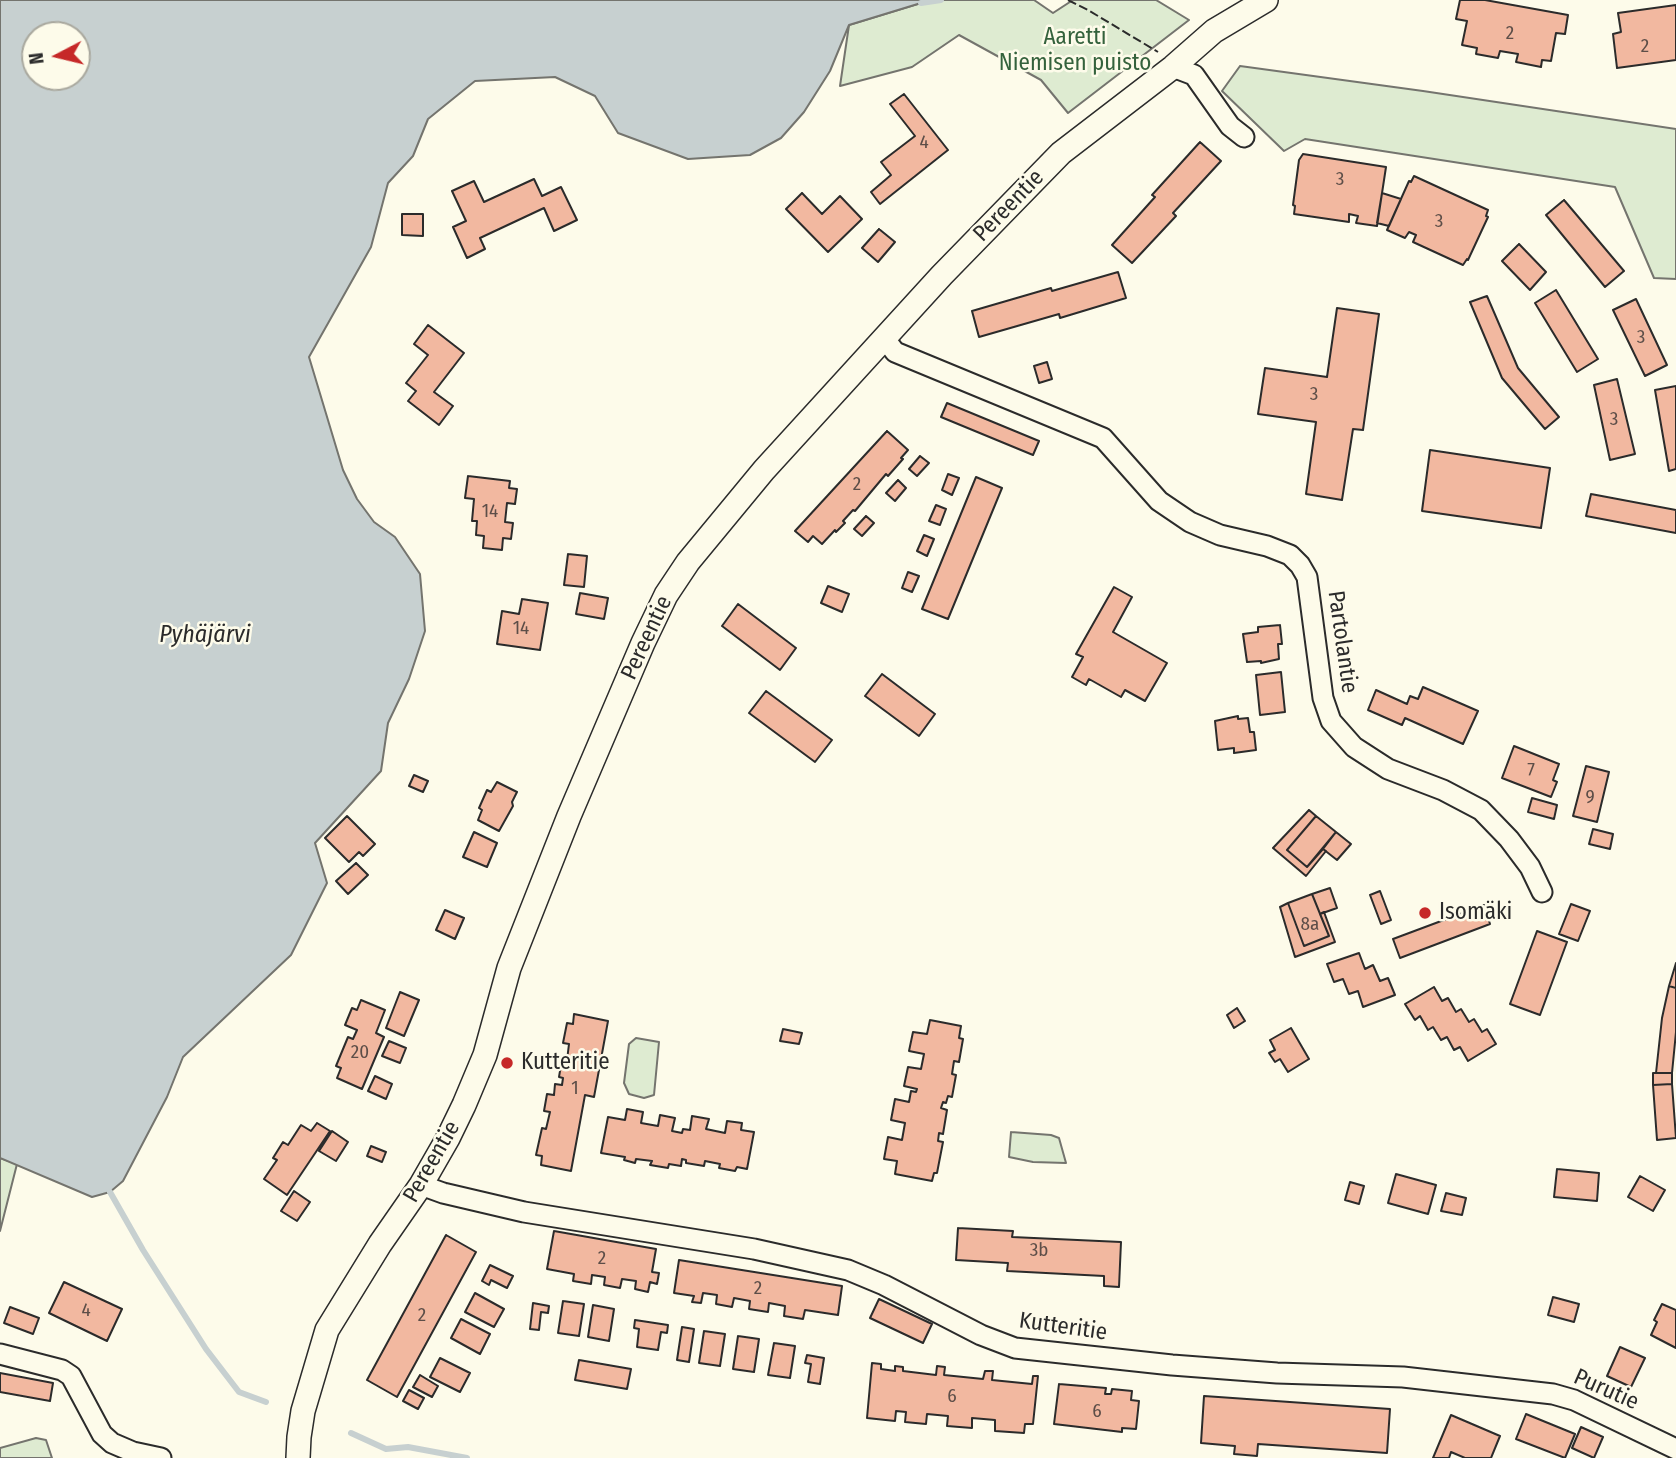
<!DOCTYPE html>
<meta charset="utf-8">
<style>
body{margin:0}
#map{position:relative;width:1676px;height:1458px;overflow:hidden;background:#fdfbea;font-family:"Fira Sans Condensed",sans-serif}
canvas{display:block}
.north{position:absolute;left:21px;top:21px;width:70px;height:70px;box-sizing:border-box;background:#fdfbea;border:2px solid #a9a89e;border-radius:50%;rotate:263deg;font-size:19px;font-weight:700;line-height:28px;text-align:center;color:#2b2b2b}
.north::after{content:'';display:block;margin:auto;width:24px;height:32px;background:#c62828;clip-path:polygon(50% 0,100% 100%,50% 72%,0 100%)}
</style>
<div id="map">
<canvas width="1676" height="1458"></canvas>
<div class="north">N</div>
</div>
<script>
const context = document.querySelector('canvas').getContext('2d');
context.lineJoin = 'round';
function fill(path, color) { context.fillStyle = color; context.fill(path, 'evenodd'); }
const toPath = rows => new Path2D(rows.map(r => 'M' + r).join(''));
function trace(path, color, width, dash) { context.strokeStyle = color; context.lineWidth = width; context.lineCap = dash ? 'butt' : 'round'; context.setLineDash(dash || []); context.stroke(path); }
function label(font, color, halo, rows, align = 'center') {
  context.font = font + ' "Fira Sans Condensed",sans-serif'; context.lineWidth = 5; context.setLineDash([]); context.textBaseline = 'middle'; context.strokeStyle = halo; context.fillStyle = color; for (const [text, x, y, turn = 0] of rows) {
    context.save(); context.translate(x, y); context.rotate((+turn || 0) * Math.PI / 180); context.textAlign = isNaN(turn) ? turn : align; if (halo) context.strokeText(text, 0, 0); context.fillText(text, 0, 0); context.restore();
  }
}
const green = toPath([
 [920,0,1034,0,1053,13,1073,0,1156,0,1189,20,1068,113,1041,80,959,35,912,67,840,86,849,25,921,3,920,0],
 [1240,66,1423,91,1676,129,1676,279,1654,278,1615,187,1305,139,1284,151,1222,91,1240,66],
 [636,1038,659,1042,654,1095,644,1098,629,1094,624,1083,629,1044,636,1038],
 [1011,1132,1051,1135,1059,1138,1066,1163,1033,1162,1009,1157,1011,1132],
 [0,1158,17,1164,0,1231,0,1158],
 [36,1438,46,1440,52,1458,0,1458,0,1448,36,1438]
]);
fill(green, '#deebd1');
trace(green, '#74746e', 2);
const water = toPath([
 [0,0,920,0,921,3,849,25,830,71,804,112,781,138,750,155,688,159,618,133,595,96,555,77,475,81,428,119,413,156,388,183,371,247,309,357,343,470,357,499,374,522,395,537,420,574,425,631,409,679,388,723,381,771,315,843,327,883,291,955,183,1057,167,1097,123,1181,110,1192,92,1197,0,1158,0,0],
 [35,35,77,35,77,77,35,77,35,35]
]);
fill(water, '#c7d0d0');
trace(water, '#74746e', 2);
trace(toPath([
 [921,3,941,0],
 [110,1192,143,1250,206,1349,239,1392,266,1402],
 [351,1433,386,1449,408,1447,467,1458]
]), '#c7d0d0', 6);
const building = toPath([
 [1460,0,1485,0,1568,15,1565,34,1556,33,1551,61,1542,60,1541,67,1516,62,1518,54,1500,51,1498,58,1476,54,1477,48,1462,45,1467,21,1456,19,1460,0],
 [1676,5,1676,60,1617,68,1613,34,1621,32,1618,13,1676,5],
 [904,94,948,150,880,204,871,192,891,175,881,162,915,136,890,104,904,94],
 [1200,142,1221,161,1173,213,1176,216,1132,263,1112,245,1155,197,1152,195,1200,142],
 [1303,154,1386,167,1377,226,1356,223,1358,216,1349,214,1349,222,1294,214,1295,206,1293,205,1299,160,1303,154],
 [1414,176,1488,210,1486,216,1488,217,1468,260,1467,259,1463,265,1413,242,1416,235,1409,232,1405,238,1387,230,1409,181,1411,182,1414,176],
 [534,179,542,196,561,187,577,220,554,231,544,208,480,238,485,249,467,258,453,227,466,221,452,191,474,181,484,202,534,179],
 [802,193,822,214,840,196,862,219,828,252,786,209,802,193],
 [1382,193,1401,199,1389,226,1377,223,1382,193],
 [1564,200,1624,271,1605,287,1546,215,1564,200],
 [402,214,423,214,423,236,402,235,402,214],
 [879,229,895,242,878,262,862,248,879,229],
 [1519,244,1546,272,1530,290,1502,261,1519,244],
 [1118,272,1126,298,1060,318,1059,314,979,337,972,311,1051,288,1052,291,1118,272],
 [1556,290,1598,359,1577,372,1535,303,1556,290],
 [1487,296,1518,368,1559,417,1545,429,1502,378,1470,302,1487,296],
 [1636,299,1667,365,1645,376,1613,310,1636,299],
 [1337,308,1379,314,1363,430,1353,429,1342,500,1306,494,1316,422,1258,414,1265,368,1327,377,1337,308],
 [428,325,464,353,434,392,453,406,439,425,408,401,416,391,406,383,428,355,414,344,428,325],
 [1047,362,1052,379,1039,383,1034,366,1047,362],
 [1617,379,1635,454,1610,460,1594,385,1617,379],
 [1676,386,1676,469,1669,471,1655,390,1676,386],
 [947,403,1039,441,1033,455,941,417,947,403],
 [887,431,908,450,901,458,903,459,888,476,886,474,855,511,853,510,843,521,845,523,836,532,835,530,822,544,813,536,808,542,795,531,887,431],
 [1430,450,1550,468,1541,528,1422,511,1430,450],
 [920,456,929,463,917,476,909,469,920,456],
 [948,474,959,478,952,495,942,490,948,474],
 [468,476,510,481,509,488,517,489,515,504,507,503,505,522,513,523,511,539,503,538,502,550,483,548,484,536,476,535,477,521,472,521,474,499,465,498,468,476],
 [976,477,1002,488,948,619,922,609,976,477],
 [898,480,906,488,895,501,886,493,898,480],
 [1591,494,1676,510,1676,533,1586,516,1591,494],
 [936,505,946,509,940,525,929,521,936,505],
 [866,516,874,523,862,536,854,529,866,516],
 [924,535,934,539,927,556,917,551,924,535],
 [568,554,587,556,584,587,564,585,568,554],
 [908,572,919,576,912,592,902,588,908,572],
 [828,586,849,594,842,612,821,603,828,586],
 [1114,587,1132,597,1113,632,1167,663,1145,701,1125,690,1121,697,1089,679,1086,685,1072,677,1083,657,1076,654,1114,587],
 [580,593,608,598,604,619,576,614,580,593],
 [522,599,548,603,540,650,497,644,502,611,519,614,522,599],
 [738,604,796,648,780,670,722,626,738,604],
 [1280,625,1282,644,1278,644,1279,659,1261,663,1261,661,1247,662,1243,634,1258,632,1258,627,1280,625],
 [1281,672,1285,712,1260,715,1256,675,1281,672],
 [882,674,935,714,919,736,865,696,882,674],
 [1423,687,1478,711,1463,744,1405,718,1402,725,1368,710,1376,690,1407,704,1410,696,1418,699,1423,687],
 [766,691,832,740,815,762,749,713,766,691],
 [1238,716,1238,719,1248,718,1250,732,1254,732,1256,750,1234,753,1234,748,1218,750,1215,721,1238,716],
 [1514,746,1559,764,1553,780,1557,782,1551,797,1502,778,1514,746],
 [1586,766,1609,772,1597,822,1573,816,1586,766],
 [414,775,428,781,423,792,409,786,414,775],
 [497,782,517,792,512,802,513,806,499,831,478,820,482,810,479,808,487,790,491,792,497,782],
 [1532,798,1557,805,1554,819,1528,812,1532,798],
 [1309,810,1316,816,1287,850,1307,867,1323,849,1326,851,1306,876,1273,848,1309,810],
 [347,816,375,844,363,856,359,852,349,862,325,838,347,816],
 [1316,816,1336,832,1307,867,1287,850,1316,816],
 [1593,829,1613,834,1610,849,1589,844,1593,829],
 [474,832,497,843,487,867,463,857,474,832],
 [1336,832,1351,844,1337,860,1323,849,1336,832],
 [356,863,368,875,348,894,336,881,356,863],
 [1330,888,1337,908,1320,914,1312,894,1330,888],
 [1380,891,1391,920,1381,924,1370,895,1380,891],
 [1312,894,1329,936,1304,946,1288,903,1312,894],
 [1288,903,1304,946,1329,936,1320,914,1324,912,1335,942,1295,957,1280,907,1288,903],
 [1571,904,1590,911,1578,941,1559,934,1571,904],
 [1484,905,1490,924,1400,958,1393,939,1484,905],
 [445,910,464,918,455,939,436,930,445,910],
 [1537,931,1567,942,1540,1015,1510,1004,1537,931],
 [1359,953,1365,969,1373,965,1380,981,1388,978,1395,995,1363,1007,1358,991,1349,994,1343,979,1334,982,1327,964,1359,953],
 [1676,963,1676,988,1669,986,1676,963],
 [1669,986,1676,988,1676,1032,1672,1073,1656,1073,1662,1018,1669,986],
 [1434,987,1442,1001,1448,998,1456,1012,1461,1009,1469,1022,1474,1019,1482,1032,1487,1029,1496,1044,1468,1061,1460,1047,1454,1050,1447,1037,1441,1040,1433,1027,1428,1030,1420,1016,1415,1020,1405,1004,1434,987],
 [400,992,419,1000,404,1036,386,1028,400,992],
 [361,1000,385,1010,376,1033,384,1037,362,1089,337,1078,341,1068,336,1066,348,1037,353,1039,357,1030,345,1025,352,1008,357,1010,361,1000],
 [1237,1008,1245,1021,1234,1028,1227,1015,1237,1008],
 [574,1014,608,1021,594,1097,585,1095,571,1171,541,1165,542,1156,536,1155,542,1128,546,1129,550,1112,544,1111,547,1094,554,1095,555,1084,562,1085,563,1078,559,1077,562,1059,567,1060,569,1044,563,1043,567,1023,573,1024,574,1014],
 [930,1020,961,1026,959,1038,963,1039,959,1062,954,1061,952,1074,956,1075,952,1097,948,1096,946,1103,943,1102,941,1108,947,1110,943,1134,939,1133,938,1141,943,1142,937,1173,934,1173,932,1181,895,1174,897,1161,884,1159,888,1137,902,1140,905,1123,891,1120,895,1099,909,1102,911,1091,916,1092,917,1089,904,1086,908,1067,921,1069,924,1054,909,1051,913,1032,927,1034,930,1020],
 [1291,1028,1309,1059,1288,1072,1280,1059,1275,1062,1269,1053,1275,1050,1270,1040,1291,1028],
 [783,1029,802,1033,799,1044,780,1041,783,1029],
 [389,1041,406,1048,400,1063,382,1056,389,1041],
 [1653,1073,1672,1073,1672,1084,1653,1085,1653,1073],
 [375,1076,392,1084,386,1099,368,1091,375,1076],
 [1672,1084,1676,1138,1657,1140,1653,1085,1672,1084],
 [627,1109,643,1112,641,1123,658,1126,660,1115,675,1118,672,1131,682,1133,683,1129,690,1130,692,1116,709,1119,706,1129,725,1133,727,1121,742,1123,741,1130,754,1132,747,1169,737,1167,735,1171,719,1168,720,1164,705,1161,704,1166,686,1163,686,1160,682,1159,681,1166,669,1164,668,1168,650,1165,652,1161,636,1159,635,1163,624,1160,625,1157,601,1153,608,1117,625,1120,627,1109],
 [317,1123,330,1131,287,1195,264,1179,277,1160,273,1158,283,1142,288,1145,301,1125,311,1131,317,1123],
 [332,1131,348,1142,336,1161,319,1151,332,1131],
 [371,1146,386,1152,382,1162,367,1156,371,1146],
 [1557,1169,1599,1173,1597,1201,1554,1197,1557,1169],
 [1396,1174,1436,1185,1428,1214,1388,1203,1396,1174],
 [1640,1176,1665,1190,1653,1211,1628,1197,1640,1176],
 [1350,1182,1364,1186,1359,1204,1345,1200,1350,1182],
 [294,1191,310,1202,297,1221,281,1211,294,1191],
 [1446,1193,1466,1198,1462,1215,1441,1211,1446,1193],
 [958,1228,1013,1231,1012,1237,1121,1242,1119,1287,1104,1286,1104,1276,1007,1271,1008,1263,956,1260,958,1228],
 [554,1231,656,1249,652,1272,659,1273,657,1284,650,1282,648,1292,635,1289,636,1281,622,1279,620,1288,604,1285,605,1277,592,1275,591,1284,573,1281,574,1274,547,1269,554,1231],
 [446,1235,476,1252,397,1397,367,1380,446,1235],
 [679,1260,842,1286,838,1315,805,1310,803,1319,784,1316,785,1306,769,1303,768,1312,749,1309,750,1301,734,1298,732,1307,716,1304,717,1295,703,1293,701,1303,692,1302,694,1296,674,1293,679,1260],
 [490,1265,513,1276,507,1288,491,1280,489,1285,482,1281,490,1265],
 [64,1282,122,1309,107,1341,49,1313,64,1282],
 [475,1293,504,1309,494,1327,465,1312,475,1293],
 [1553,1297,1579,1304,1574,1322,1548,1315,1553,1297],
 [879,1299,932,1324,923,1343,870,1318,879,1299],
 [563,1301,584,1304,579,1336,558,1333,563,1301],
 [533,1303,549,1306,548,1313,541,1312,539,1330,530,1329,533,1303],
 [1662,1304,1676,1310,1676,1348,1651,1335,1657,1322,1654,1320,1662,1304],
 [593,1305,614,1309,609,1341,588,1337,593,1305],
 [10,1307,39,1318,33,1334,4,1323,10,1307],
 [461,1319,490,1334,480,1354,451,1338,461,1319],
 [635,1320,668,1325,667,1333,661,1332,658,1350,637,1347,639,1329,634,1328,635,1320],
 [682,1327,694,1329,689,1362,677,1360,682,1327],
 [704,1331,725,1334,720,1366,699,1363,704,1331],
 [738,1336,759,1339,754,1372,733,1369,738,1336],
 [774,1343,795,1346,790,1378,768,1375,774,1343],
 [1620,1347,1645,1358,1631,1387,1607,1376,1620,1347],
 [807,1355,824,1358,820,1384,808,1382,811,1364,805,1363,807,1355],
 [440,1358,470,1373,460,1392,430,1377,440,1358],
 [579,1360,631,1369,627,1389,575,1380,579,1360],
 [872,1363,881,1364,881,1369,895,1371,895,1366,903,1367,903,1371,936,1375,937,1366,945,1367,944,1375,983,1379,985,1371,993,1371,992,1380,1032,1384,1033,1376,1038,1376,1033,1424,1025,1424,1024,1433,995,1431,995,1420,972,1418,972,1428,947,1426,948,1416,927,1414,926,1424,905,1422,906,1412,896,1411,895,1421,867,1418,872,1363],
 [0,1373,53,1383,50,1401,0,1392,0,1373],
 [420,1375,438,1386,432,1397,413,1387,420,1375],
 [1059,1384,1106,1388,1105,1394,1111,1394,1112,1389,1132,1391,1131,1400,1139,1401,1136,1429,1122,1428,1122,1432,1054,1424,1059,1384],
 [409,1390,424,1398,418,1409,403,1401,409,1390],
 [1204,1396,1390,1409,1387,1453,1258,1444,1257,1456,1234,1454,1235,1446,1201,1443,1204,1396],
 [1526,1414,1575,1434,1565,1458,1516,1439,1526,1414],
 [1451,1415,1500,1436,1491,1458,1465,1458,1451,1452,1449,1458,1433,1458,1451,1415],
 [1581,1427,1603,1437,1594,1458,1572,1448,1581,1427]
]);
fill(building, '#f2b8a0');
trace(building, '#2b2b2b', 2);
const minor = toPath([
 [1173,67,1194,75,1230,126,1244,137],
 [885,339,895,352,1103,438,1159,501,1190,522,1220,535,1267,546,1290,555,1300,565,1307,577,1323,698,1331,721,1354,747,1388,769,1443,790,1481,810,1509,839,1530,867,1542,892],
 [421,1185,443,1193,524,1212,754,1249,848,1270,884,1285,981,1335,1015,1348,1172,1365,1277,1373,1403,1377,1553,1394,1574,1400,1676,1449],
 [0,1354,62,1370,71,1376,102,1434,112,1443,133,1452,161,1458]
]);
const tertiary = toPath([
 [298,1458,299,1437,303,1411,327,1330,380,1244,421,1185,448,1138,464,1105,485,1055,509,968,569,816,643,643,666,595,688,562,764,470,942,275,1061,153,1173,67,1214,31,1266,0]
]);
trace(minor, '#2b2b2b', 23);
trace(tertiary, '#2b2b2b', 26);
trace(minor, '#fdfbea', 19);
trace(tertiary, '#fdfbea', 23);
trace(toPath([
 [1068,0,1088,10,1158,52]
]), '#2b2b2b', 2, [9, 3.5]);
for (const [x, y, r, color] of [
 [1425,913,7,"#c62828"],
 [507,1063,7,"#c62828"]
]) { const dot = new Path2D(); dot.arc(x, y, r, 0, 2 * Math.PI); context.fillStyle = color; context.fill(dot); trace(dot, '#fdfbea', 2.5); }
label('19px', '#5d4e48', null, [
 ["2",1510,34],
 ["2",1645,47],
 ["4",924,143],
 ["3",1340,180],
 ["3",1439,222],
 ["3",1641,338],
 ["3",1314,395],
 ["3",1614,420],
 ["2",857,485],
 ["14",490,512],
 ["14",521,629],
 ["7",1531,771],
 ["9",1590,798],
 ["8a",1310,925],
 ["20",360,1053],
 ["1",575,1089],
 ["3b",1039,1251],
 ["2",602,1259],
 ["2",758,1289],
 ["4",86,1311],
 ["2",422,1316],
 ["6",952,1397],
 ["6",1097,1412]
]);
label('23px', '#34623c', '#fdfbea', [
 ["Aaretti",1075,38],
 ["Niemisen puisto",1075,64]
]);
label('23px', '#2b2b2b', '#fdfbea', [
 ["Pereentie",1009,206,-46],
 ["Pereentie",647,638,-65],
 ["Partolantie",1342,642,82],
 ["Pereentie",432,1162,-60],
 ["Kutteritie",1063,1327,8],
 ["Purutie",1606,1390,24]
]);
label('23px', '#2b2b2b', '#fdfbea', [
 ["Isomäki",1439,913],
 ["Kutteritie",521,1063]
], 'left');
label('italic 24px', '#2b2b2b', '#fdfbea', [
 ["Pyhäjärvi",205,635]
]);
</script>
